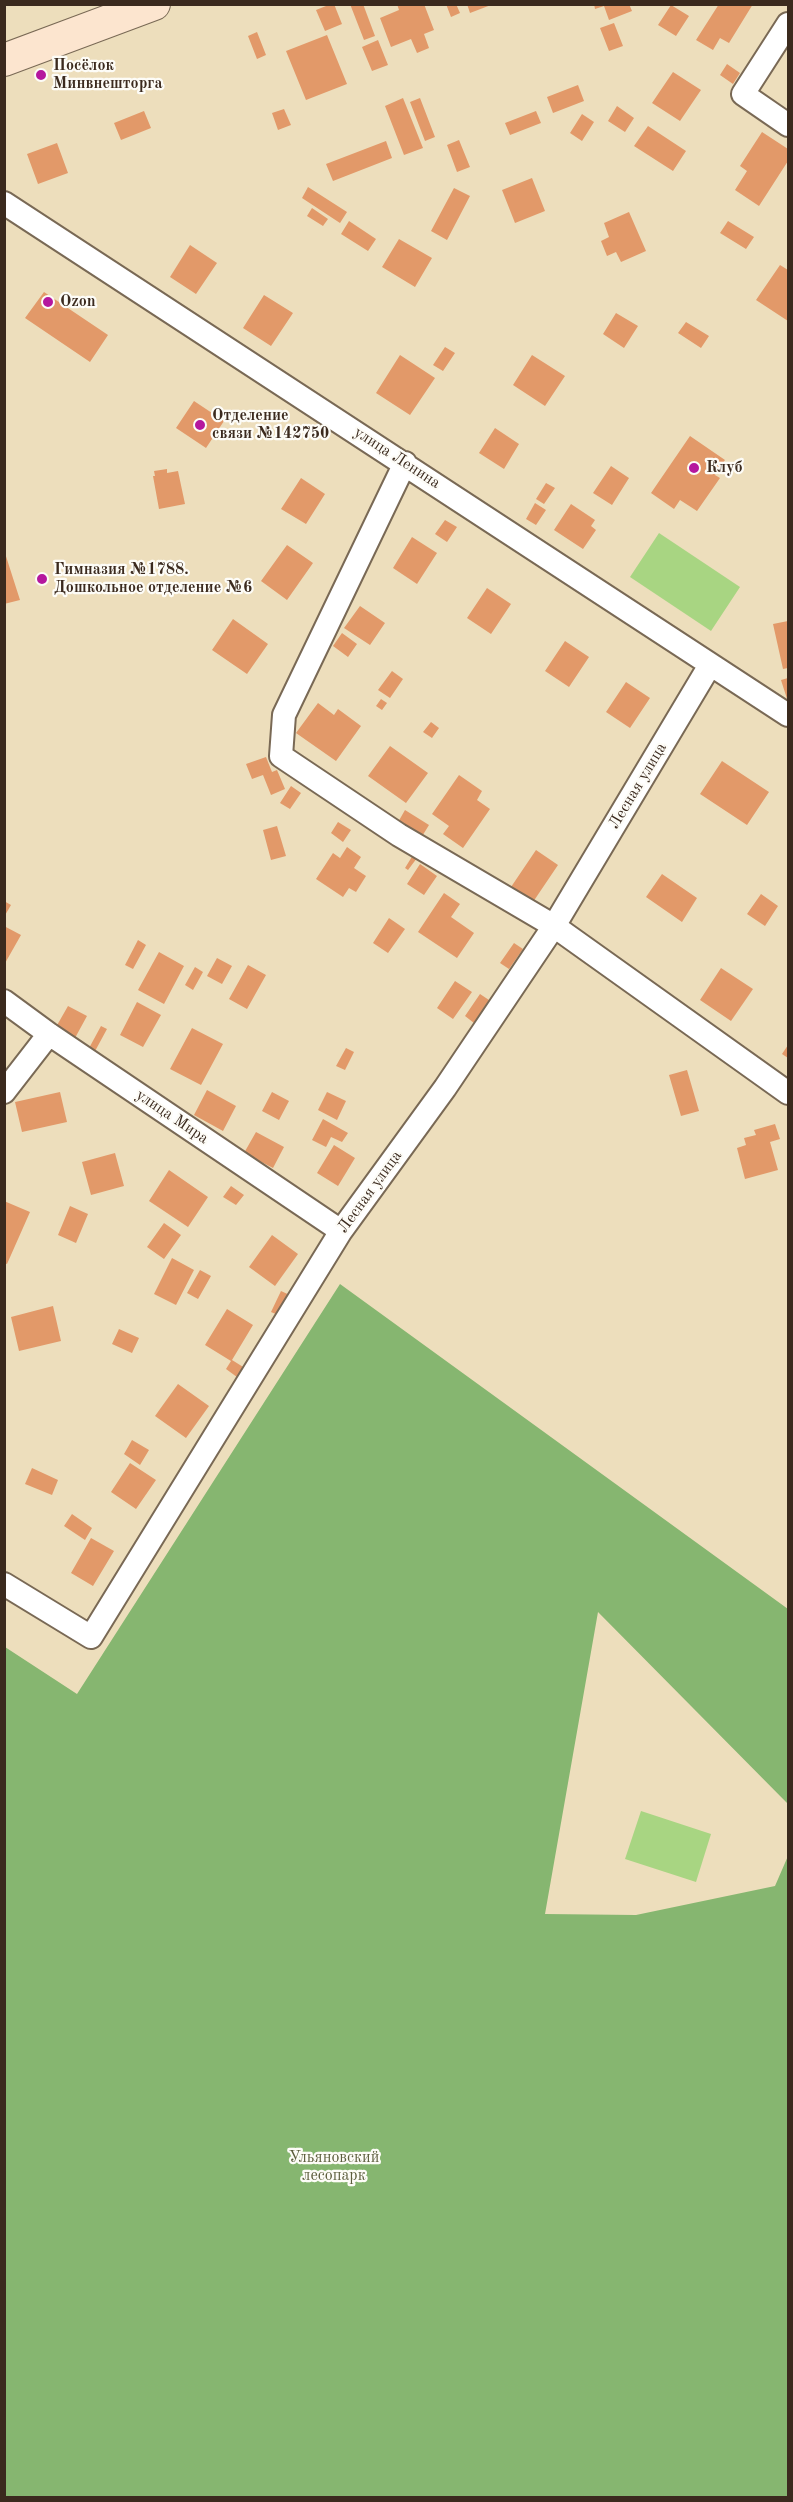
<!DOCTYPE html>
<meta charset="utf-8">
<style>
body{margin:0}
#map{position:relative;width:793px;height:2502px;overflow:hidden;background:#eddebc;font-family:"Old Standard TT",serif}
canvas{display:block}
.frame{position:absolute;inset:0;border:6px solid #3b2a1e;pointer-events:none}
</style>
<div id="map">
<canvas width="793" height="2502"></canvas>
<div class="frame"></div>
</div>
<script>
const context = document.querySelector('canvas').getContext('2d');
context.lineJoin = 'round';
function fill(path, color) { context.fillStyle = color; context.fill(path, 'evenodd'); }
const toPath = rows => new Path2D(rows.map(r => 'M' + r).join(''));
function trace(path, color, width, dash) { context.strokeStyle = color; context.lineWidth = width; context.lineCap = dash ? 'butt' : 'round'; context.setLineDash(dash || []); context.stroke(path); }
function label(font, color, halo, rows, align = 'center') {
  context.font = font + ' "Old Standard TT",serif'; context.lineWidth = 4.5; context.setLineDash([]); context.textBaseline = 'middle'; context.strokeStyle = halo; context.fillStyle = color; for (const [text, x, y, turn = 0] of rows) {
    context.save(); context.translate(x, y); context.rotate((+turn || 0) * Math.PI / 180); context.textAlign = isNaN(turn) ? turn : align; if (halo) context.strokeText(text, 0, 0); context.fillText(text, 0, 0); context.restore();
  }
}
fill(toPath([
 [659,533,740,587,711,631,630,577],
 [641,1811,711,1834,696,1882,625,1859]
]), '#a8d582');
fill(toPath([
 [340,1284,788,1609,788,1804,598,1612,545,1914,636,1915,775,1886,788,1856,788,2497,5,2497,5,1647,77,1694]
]), '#86b670');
fill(toPath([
 [331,4,334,4,342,24,325,31,316,10],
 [350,4,363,4,375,36,364,40],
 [397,4,424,4,434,30,424,34,429,48,417,53,411,39,391,47,380,18,399,10],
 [446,4,456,4,460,13,451,17],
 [467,4,491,4,491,5,470,13],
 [594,4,629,4,632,11,609,20,604,6,595,9],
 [719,4,753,4,729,43,720,38,713,50,696,40],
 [671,5,689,16,676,36,658,25],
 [614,23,623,46,609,51,600,28],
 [257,32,266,55,257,59,248,36],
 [327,35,347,84,306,100,286,51],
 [378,40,388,65,372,71,362,47],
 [727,64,740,73,733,84,720,75],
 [673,72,701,90,680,121,652,103],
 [578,85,584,101,553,113,547,97],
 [403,98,423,148,404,155,385,106],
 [420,98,435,137,425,141,410,102],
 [617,106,634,118,625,132,608,121],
 [284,109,291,125,278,130,272,113],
 [144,111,151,128,121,140,114,123],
 [536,111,541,123,510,135,505,123],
 [582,114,594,122,582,141,570,133],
 [648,126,686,151,673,171,634,146],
 [762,132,788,149,788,161,759,206,735,190,747,171,740,166],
 [459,140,470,167,457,172,447,145],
 [386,141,392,158,333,181,326,164],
 [57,143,68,173,38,184,27,154],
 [532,178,545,211,515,223,502,190],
 [308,187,347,212,340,223,302,198],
 [454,188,470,196,447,240,431,231],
 [312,208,328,219,323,226,307,216],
 [629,212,646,251,621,262,616,252,607,256,601,241,609,237,604,223],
 [349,221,376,239,368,251,341,234],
 [728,221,754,237,746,249,720,233],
 [399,239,432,258,415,287,382,267],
 [190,245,217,263,196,294,170,277],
 [780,265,788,270,788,321,756,300],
 [44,292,108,335,90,362,25,318],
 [264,295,293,313,271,346,243,328],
 [616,313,638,326,624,348,603,334],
 [686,322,709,336,701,348,678,333],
 [445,347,455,353,443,371,433,365],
 [400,355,435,378,410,415,376,393],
 [532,355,565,376,545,406,513,385],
 [194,401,224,421,206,448,176,428],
 [495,428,519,444,504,469,479,453],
 [690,436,725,460,715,475,720,478,697,511,680,500,674,509,651,493],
 [611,466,629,478,612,505,593,493],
 [167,469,167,473,178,471,185,504,159,509,153,476,155,476,154,471],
 [301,478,325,494,306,524,281,509],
 [546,483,555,488,544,504,536,499],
 [535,503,546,510,536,525,526,519],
 [571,504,595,520,591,526,596,530,583,549,554,530],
 [445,520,457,527,447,542,435,534],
 [412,537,437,553,417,584,393,568],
 [287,545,313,563,287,600,261,581],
 [4,550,20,600,4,604],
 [487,588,511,604,491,634,467,618],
 [360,606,385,623,370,645,344,628],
 [233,619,268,644,247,674,212,650],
 [788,621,788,668,783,669,773,624],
 [342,633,357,644,348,657,333,646],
 [565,641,589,657,569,687,545,671],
 [392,671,403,679,390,698,378,690],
 [788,678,788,702,781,680],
 [626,682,650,698,630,728,606,712],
 [381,699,387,703,382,710,376,706],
 [318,703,334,715,338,709,361,726,336,761,296,733],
 [431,722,439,728,432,738,423,732],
 [390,746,428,773,406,803,368,776],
 [266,757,272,772,277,770,285,789,271,795,263,775,252,779,246,764],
 [722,761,769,792,747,825,700,794],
 [459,775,482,791,477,800,490,809,463,848,443,834,449,826,432,814],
 [291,786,301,793,290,809,280,803],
 [405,810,429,825,421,838,397,824],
 [338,822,351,830,343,842,331,833],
 [277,826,286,856,271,860,263,830],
 [347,847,361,857,354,868,366,876,356,892,349,888,343,897,316,879,333,853,340,858],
 [536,850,558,865,533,902,511,887],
 [413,855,417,858,408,870,405,868],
 [420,864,437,876,424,895,407,884],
 [662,874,697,898,682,922,646,897],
 [444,893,460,904,451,917,474,933,457,958,418,932],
 [761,894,778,906,765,926,747,914],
 [4,901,11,905,4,917],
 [389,918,405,929,388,953,373,943],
 [4,926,21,935,4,965],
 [138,940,146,945,133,969,125,965],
 [514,943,523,949,509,969,500,963],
 [159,952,184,966,164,1004,138,990],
 [217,958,232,966,222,984,207,976],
 [248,965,266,975,247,1009,229,999],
 [195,967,203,972,193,990,185,985],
 [721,968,753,989,731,1021,700,1000],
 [455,981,472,992,453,1019,437,1008],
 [480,994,489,1000,474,1023,465,1016],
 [137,1002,161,1015,143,1047,120,1035],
 [68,1006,87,1016,75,1038,56,1027],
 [101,1026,107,1029,94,1053,88,1050],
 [192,1028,223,1044,201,1085,170,1069],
 [788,1045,788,1058,782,1054],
 [346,1048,354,1052,345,1070,336,1066],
 [687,1070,699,1111,681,1116,669,1075],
 [207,1090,236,1106,223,1131,194,1115],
 [60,1092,67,1122,22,1132,15,1102],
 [272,1092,289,1101,279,1120,262,1111],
 [327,1092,346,1101,337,1120,318,1110],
 [323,1119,348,1133,342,1142,331,1137,326,1147,312,1140],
 [775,1124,780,1139,770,1142,778,1170,745,1179,737,1148,746,1145,744,1138,756,1135,754,1130],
 [256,1132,284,1147,273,1168,244,1153],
 [334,1145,355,1158,338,1186,317,1173],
 [115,1153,124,1186,91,1195,82,1162],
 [169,1170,208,1197,188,1227,149,1201],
 [231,1186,244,1195,236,1205,223,1197],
 [4,1201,30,1212,7,1264,4,1263],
 [70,1206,88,1214,76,1243,58,1235],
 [164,1223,181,1235,164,1259,147,1247],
 [272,1235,298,1254,275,1286,249,1267],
 [172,1258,194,1270,176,1305,154,1294],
 [200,1270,211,1276,198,1299,187,1293],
 [281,1291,294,1297,285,1318,271,1312],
 [53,1306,61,1341,19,1351,11,1317],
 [227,1309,253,1325,232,1360,248,1370,241,1380,226,1369,231,1361,205,1345],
 [119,1329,139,1338,132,1353,112,1344],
 [178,1384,209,1406,186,1438,155,1416],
 [132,1440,149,1450,140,1465,124,1454],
 [130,1463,156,1480,136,1509,111,1492],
 [32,1468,58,1480,52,1495,25,1484],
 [72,1514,92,1528,85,1540,64,1526],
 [91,1538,114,1551,93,1586,71,1573]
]), '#e29969');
const street = toPath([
 [788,24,743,94,788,125],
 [4,203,788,715],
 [405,463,284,715,281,756,399,835,554,926,788,1093],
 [4,1001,49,1034,341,1231],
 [4,1092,49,1034],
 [4,1584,91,1637,341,1231,445,1088,554,926,710,665]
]);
const secondary = toPath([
 [4,60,154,4]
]);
trace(street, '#796955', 26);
trace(secondary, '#796955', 34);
trace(street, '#fff', 22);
trace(secondary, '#fce5cf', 32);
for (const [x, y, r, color] of [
 [41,75,6,"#b5179e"],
 [48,302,6,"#b5179e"],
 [200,425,6,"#b5179e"],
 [694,468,6,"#b5179e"],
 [42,579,6,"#b5179e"]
]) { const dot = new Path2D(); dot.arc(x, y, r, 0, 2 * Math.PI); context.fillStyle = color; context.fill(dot); trace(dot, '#fdfcf7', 2); }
label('bold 16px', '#3b2a1e', '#fdfcf7', [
 ["Посёлок",53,66],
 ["Минвнешторга",53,84],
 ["Ozon",60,302],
 ["Отделение",212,416],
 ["связи №142750",212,434],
 ["Клуб",706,468],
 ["Гимназия №1788.",54,570],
 ["Дошкольное отделение №6",54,588]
], 'left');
label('16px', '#3b2a1e', '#fdfcf7', [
 ["улица Ленина",397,458,33],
 ["Лесная улица",638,786,-59],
 ["улица Мира",172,1117,34],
 ["Лесная улица",370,1192,-54]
]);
label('16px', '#5c5d3c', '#fdfcf7', [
 ["Ульяновский",334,2158],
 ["лесопарк",334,2176]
]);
</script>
